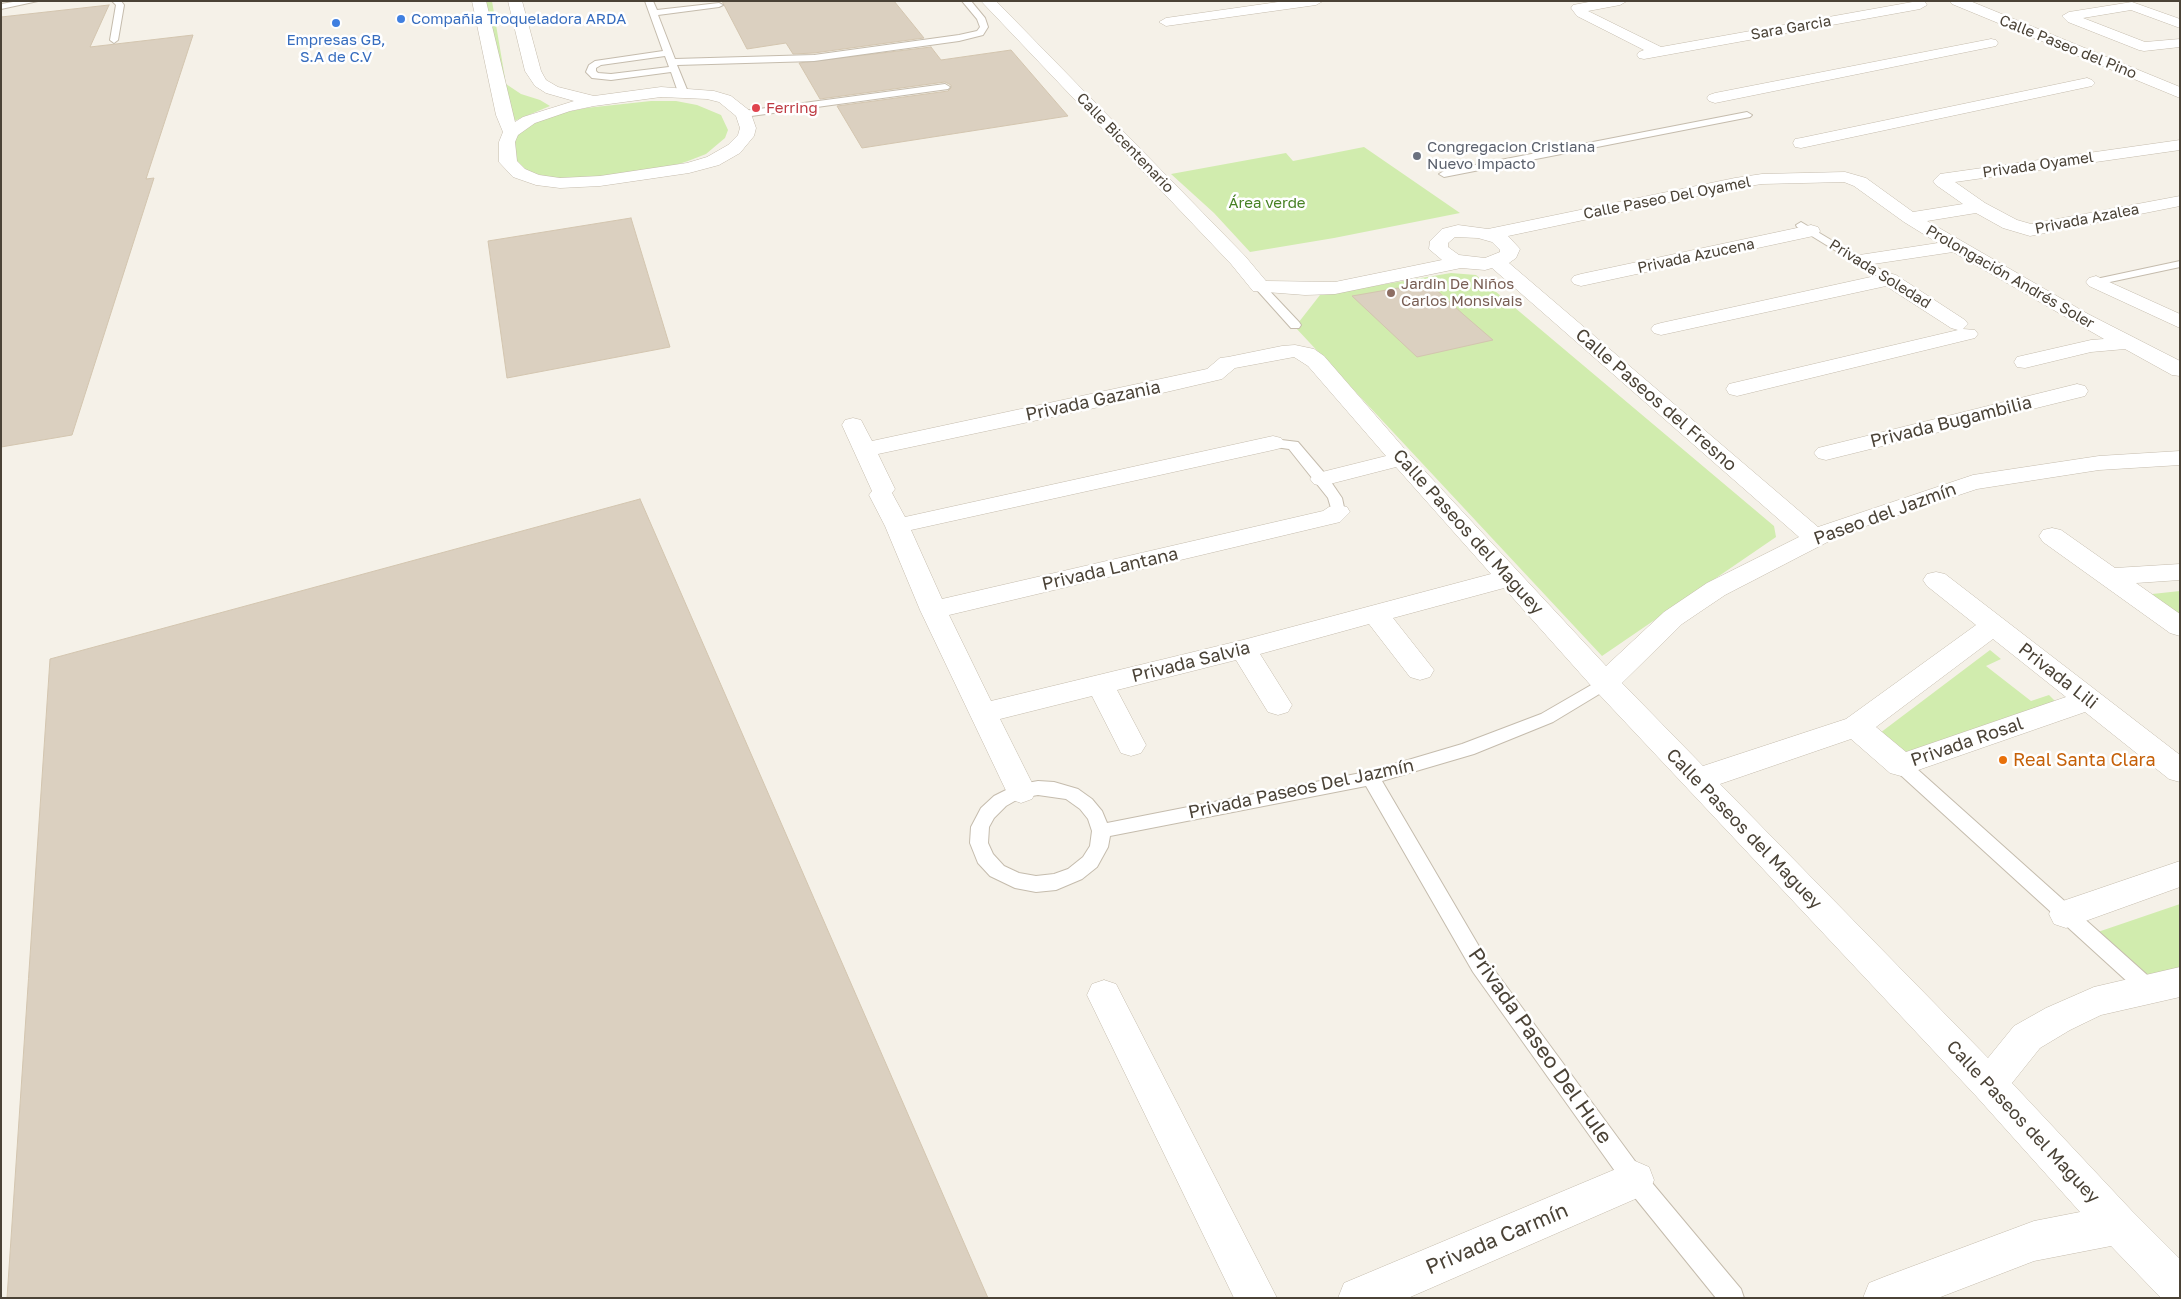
<!DOCTYPE html>
<meta charset="utf-8">
<style>
body{margin:0}
#map{position:relative;width:2181px;height:1299px;overflow:hidden;background:#f5f1e8;font-family:"Golos Text",sans-serif}
canvas{display:block}
.frame{position:absolute;inset:0;border:2px solid #4a4236;pointer-events:none}
</style>
<div id="map">
<canvas width="2181" height="1299"></canvas>
<div class="frame"></div>
</div>
<script>
const context = document.querySelector('canvas').getContext('2d');
context.lineJoin = 'round';
function fill(path, color) { context.fillStyle = color; context.fill(path, 'evenodd'); }
const toPath = rows => new Path2D(rows.map(r => 'M' + r).join(''));
function trace(path, color, width, dash) { context.strokeStyle = color; context.lineWidth = width; context.lineCap = dash ? 'butt' : 'round'; context.setLineDash(dash || []); context.stroke(path); }
function label(font, color, halo, rows, align = 'center') {
  context.font = font + ' "Golos Text",sans-serif'; context.lineWidth = 5; context.setLineDash([]); context.textBaseline = 'middle'; context.strokeStyle = halo; context.fillStyle = color; for (const [text, x, y, turn = 0] of rows) {
    context.save(); context.translate(x, y); context.rotate((+turn || 0) * Math.PI / 180); context.textAlign = isNaN(turn) ? turn : align; if (halo) context.strokeText(text, 0, 0); context.fillText(text, 0, 0); context.restore();
  }
}
fill(toPath([
 [479,1,492,1,506,84,521,94,540,100,550,106,512,122],
 [651,101,676,101,697,105,721,115,728,130,725,138,706,154,688,161,670,167,611,177,555,179,525,171,506,153,521,129,533,123,561,113,586,108],
 [1364,147,1460,213,1334,238,1250,252,1214,213,1171,174,1286,153,1293,161],
 [1451,273,1476,275,1774,526,1776,537,1602,656,1295,327,1320,295],
 [2180,591,2180,620,2143,595],
 [1990,650,2001,659,1986,666,2031,701,2049,695,2058,704,1905,760,1876,736],
 [2180,904,2180,976,2145,983,2092,934]
]), '#d1ecae');
const building = toPath([
 [722,1,894,1,924,38,814,53,793,54,786,43,747,49,722,1],
 [109,5,90,47,193,35,146,179,154,178,72,435,1,447,1,17,109,5],
 [931,47,941,60,1011,50,1068,116,862,148,837,106,948,91,951,88,951,85,945,82,820,99,799,63,931,47],
 [631,218,670,347,507,378,488,241,631,218],
 [1432,286,1464,315,1493,340,1417,357,1352,296,1398,288,1402,291,1432,286],
 [640,499,988,1298,7,1298,50,659,640,499]
]);
fill(building, '#dbd0c0');
trace(building, '#d3c5af', 1);
const lane = toPath([
 [19,1,38,1,1,9,1,4,19,1],
 [112,1,121,1,124,5,118,40,114,43,110,40,116,5,112,1],
 [645,1,653,1,657,10,719,3,723,5,719,7,658,15,675,59,814,55,959,35,977,31,980,27,977,19,962,1,971,1,985,18,988,27,983,35,959,41,814,61,677,65,688,92,683,95,678,92,671,72,611,80,592,78,586,72,589,65,595,61,663,51,645,1],
 [665,56,669,67,611,74,598,73,596,71,596,68,601,65,665,56],
 [945,84,950,87,948,89,744,117,739,114,744,111,945,84],
 [1747,112,1752,115,1750,117,1444,177,1439,174,1444,171,1747,112],
 [1801,222,1893,277,1895,279,1893,281,1885,281,1797,227,1796,225,1801,222],
 [2180,261,2180,267,2096,285,2090,282,2096,279,2180,261],
 [1260,283,1264,285,1299,322,1301,325,1299,328,1291,328,1256,289,1254,287,1260,283],
 [1273,439,1298,442,1327,476,1342,498,1345,512,1343,515,1333,515,1328,498,1289,449,1268,446,1266,443,1273,439],
 [1605,677,1611,679,1613,683,1611,687,1553,722,1474,754,1382,781,1487,960,1643,1172,1741,1289,1744,1298,1716,1298,1627,1188,1473,972,1366,786,1110,836,1108,847,1097,867,1082,879,1056,890,1036,892,1015,888,990,876,978,863,970,843,971,827,981,808,994,796,1016,785,1038,781,1054,782,1078,789,1092,799,1102,811,1107,823,1371,771,1462,744,1541,714,1605,677],
 [1038,795,1066,799,1080,809,1088,819,1092,831,1090,846,1083,857,1068,869,1054,874,1036,876,1019,873,1004,866,993,854,988,843,989,827,994,818,1006,806,1020,798,1038,795],
 [1901,758,1907,760,2155,982,2158,988,2155,994,2148,997,2141,994,1895,770,1892,765,1895,760,1901,758]
]);
const street = toPath([
 [472,1,486,1,515,122,523,117,574,101,546,93,535,86,525,71,508,1,522,1,541,71,546,80,558,87,594,96,661,87,714,91,731,96,750,111,756,128,754,136,740,153,719,165,689,173,600,186,560,188,536,185,513,177,499,162,499,142,503,132,496,115,472,1],
 [661,97,707,99,719,102,736,116,740,128,738,135,728,145,707,157,687,163,600,176,560,178,539,175,525,169,517,161,515,142,518,135,535,123,570,111,594,106,661,97],
 [981,1,996,1,1245,256,1266,281,1335,282,1442,260,1429,249,1430,241,1442,229,1458,225,1488,229,1735,178,1762,174,1845,172,1866,178,1913,212,1963,204,1936,185,1933,181,1940,174,2180,140,2180,150,1955,182,1985,203,2017,220,2031,224,2180,196,2180,206,2030,236,2003,228,1976,213,1927,221,2088,314,2180,361,2180,376,2172,375,2125,349,2091,352,2025,368,2017,367,2014,362,2017,357,2091,340,2104,339,1953,252,1860,266,1853,264,1850,260,1853,256,1938,243,1904,222,1854,186,1844,182,1762,184,1735,188,1508,236,1520,249,1516,258,1509,263,1818,527,1973,475,2099,456,2180,451,2180,465,2099,470,1977,489,1845,533,1725,595,1682,624,1622,683,1703,766,1846,719,1976,625,1927,586,1923,580,1927,574,1936,572,1945,574,2180,755,2180,782,2169,779,2085,712,1901,776,1890,773,1851,739,1720,784,1988,1058,2014,1026,2046,1008,2094,987,2180,967,2180,997,2101,1015,2070,1030,2040,1048,2012,1083,2132,1211,2180,1259,2180,1298,2161,1298,2111,1246,2034,1261,1938,1298,1863,1298,1869,1283,1884,1277,2034,1221,2080,1212,1976,1096,1595,690,1504,588,1393,618,1434,670,1430,677,1420,680,1410,677,1369,624,1260,654,1292,705,1288,712,1278,715,1268,712,1236,660,1117,690,1146,745,1141,753,1131,756,1121,753,1092,696,1000,719,1036,791,1032,799,1021,803,1010,799,920,610,885,526,869,495,872,491,842,425,845,420,853,418,861,420,872,441,1207,369,1220,358,1228,357,1282,346,1295,345,1314,349,1324,356,1409,454,1606,666,1664,612,1707,583,1799,537,1492,268,1485,270,1461,268,1335,294,1305,295,1253,291,1231,264,981,1],
 [1455,237,1478,238,1492,242,1500,250,1500,252,1485,258,1459,255,1448,247,1448,243,1455,237],
 [1294,357,1308,366,1386,456,1314,474,1310,479,1314,484,1322,486,1396,467,1491,574,1243,640,991,701,949,615,1340,522,1350,512,1347,507,1338,505,1329,507,1323,511,942,599,911,530,1273,450,1281,448,1285,443,1281,438,1273,436,905,517,892,493,895,489,878,454,1132,400,1222,379,1235,368,1294,357],
 [1993,639,2066,697,1906,752,1876,727,1993,639],
 [1285,1,1323,1,1316,5,1166,26,1159,22,1166,18,1285,1],
 [1594,1,1627,1,1620,5,1588,11,1661,47,1918,1,1925,2,1927,5,1920,9,1644,59,1639,58,1637,55,1639,52,1644,50,1577,16,1571,8,1573,5,1594,1],
 [1950,1,1970,1,2180,87,2180,98,1952,4,1950,1],
 [2132,2,2180,19,2180,28,2131,10,2083,18,2145,42,2180,39,2180,47,2144,51,2139,50,2068,22,2062,16,2069,12,2132,2],
 [1991,39,1996,40,1998,43,1996,46,1715,103,1709,101,1707,98,1709,95,1715,93,1991,39],
 [2087,78,2092,80,2095,83,2092,86,1801,148,1795,147,1793,143,1795,139,1801,138,2087,78],
 [1811,225,1818,227,1820,231,1818,235,1581,286,1574,284,1571,280,1574,276,1581,274,1811,225],
 [1889,273,1896,275,1965,320,1968,324,1963,329,1975,330,1978,334,1975,338,1737,396,1729,394,1726,389,1729,384,1958,330,1951,328,1886,286,1661,335,1654,333,1651,329,1654,325,1661,323,1889,273],
 [2096,276,2180,314,2180,328,2089,286,2086,282,2089,278,2096,276],
 [2077,384,2085,386,2088,391,2085,396,1826,460,1818,458,1814,453,1818,448,2077,384],
 [2052,528,2061,530,2115,568,2180,564,2180,580,2136,583,2180,614,2180,636,2170,633,2043,542,2039,536,2043,530,2052,528],
 [2180,861,2180,887,2066,928,2054,924,2049,914,2054,904,2180,861],
 [1104,980,1116,984,1277,1298,1234,1298,1087,995,1092,984,1104,980],
 [1635,1161,1649,1167,1654,1180,1649,1193,1408,1298,1338,1298,1344,1283,1635,1161]
]);
trace(lane, '#c5bcad', 2);
trace(street, '#c5bcad', 1);
fill(lane, '#fff');
fill(street, '#fff');
for (const [x, y, r, color] of [
 [401,19,5,"#3f7fe0"],
 [336,23,5,"#3f7fe0"],
 [756,108,5,"#e0444e"],
 [1417,156,5,"#6b7280"],
 [1391,293,5,"#8d6e63"],
 [2003,760,5,"#e8710a"]
]) { const dot = new Path2D(); dot.arc(x, y, r, 0, 2 * Math.PI); context.fillStyle = color; context.fill(dot); trace(dot, '#fff', 2); }
label('15px', '#366cbe', '#fff', [
 ["Compañia Troqueladora ARDA",411,19],
 ["Empresas GB,",336,40,"center"],
 ["S.A de C.V",336,57,"center"]
], 'left');
label('15px', '#4a4236', '#fff', [
 ["Sara Garcia",1791,28,-10],
 ["Calle Paseo del Pino",2068,47,22],
 ["Calle Bicentenario",1125,143,46],
 ["Privada Oyamel",2038,165,-8],
 ["Calle Paseo Del Oyamel",1667,198,-11],
 ["Privada Azalea",2087,219,-11],
 ["Privada Azucena",1696,256,-12],
 ["Privada Soledad",1880,274,32],
 ["Prolongación Andrés Soler",2010,277,30]
]);
label('15px', '#be3a42', '#fff', [
 ["Ferring",766,108]
], 'left');
label('15px', '#5b616d', '#fff', [
 ["Congregacion Cristiana",1427,147],
 ["Nuevo Impacto",1427,164]
], 'left');
label('15px', '#478124', '#fff', [
 ["Área verde",1267,203]
]);
label('15px', '#785e54', '#fff', [
 ["Jardin De Niños",1401,284],
 ["Carlos Monsivais",1401,301]
], 'left');
label('18px', '#4a4236', '#fff', [
 ["Calle Paseos del Fresno",1656,400,41],
 ["Privada Gazania",1093,401,-12],
 ["Privada Bugambilia",1951,422,-14],
 ["Paseo del Jazmín",1885,514,-20],
 ["Calle Paseos del Maguey",1468,532,48],
 ["Privada Lantana",1110,569,-13],
 ["Privada Salvia",1191,662,-14],
 ["Privada Lili",2058,676,38],
 ["Privada Rosal",1967,742,-19],
 ["Privada Paseos Del Jazmín",1301,789,-12],
 ["Calle Paseos del Maguey",1744,829,46],
 ["Calle Paseos del Maguey",2023,1122,47]
]);
label('18px', '#c56008', '#fff', [
 ["Real Santa Clara",2013,760]
], 'left');
label('21px', '#4a4236', '#fff', [
 ["Privada Paseo Del Hule",1540,1046,55],
 ["Privada Carmín",1497,1239,-23]
]);
</script>
